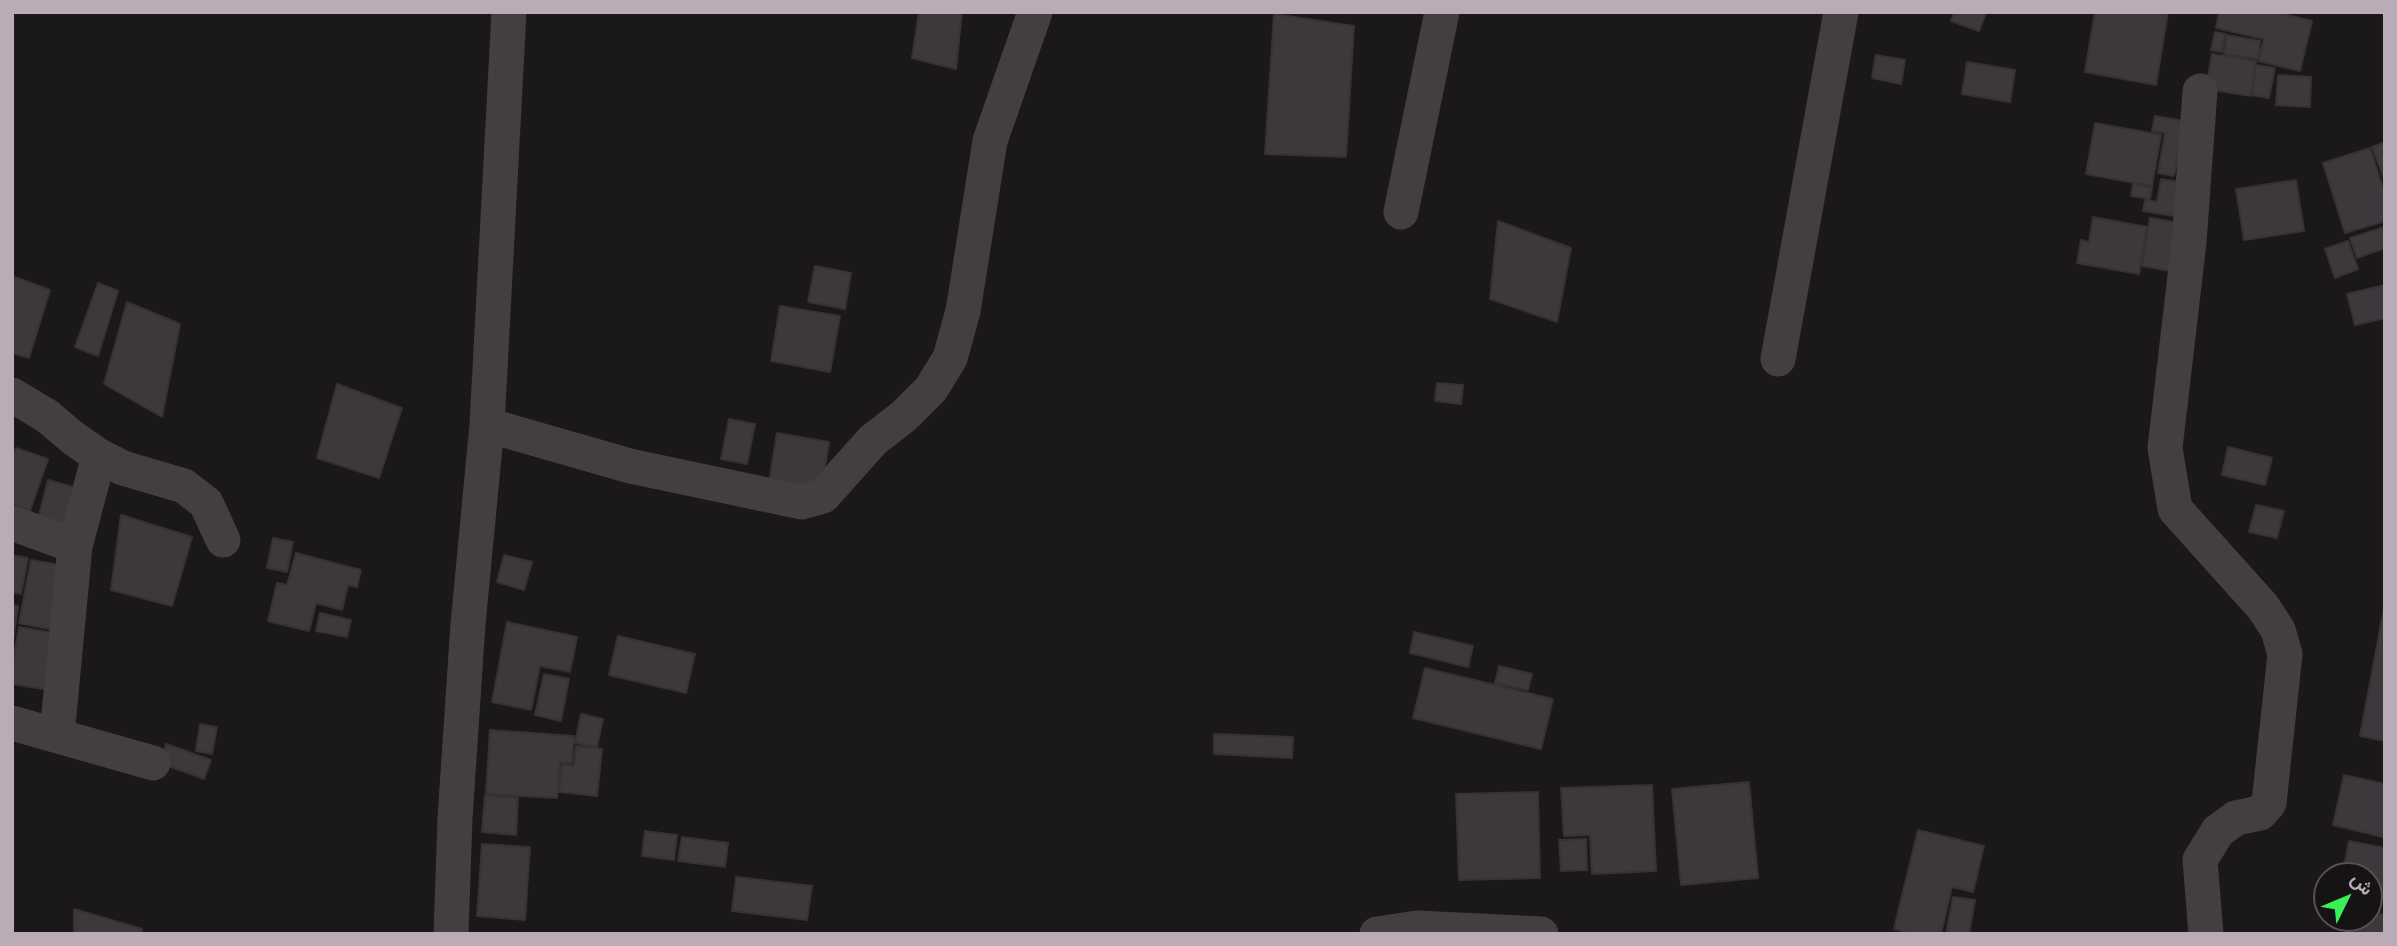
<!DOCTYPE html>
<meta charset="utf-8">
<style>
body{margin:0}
#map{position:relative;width:2397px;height:946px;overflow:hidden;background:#1a1819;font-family:"Space Grotesk",Vazirmatn,sans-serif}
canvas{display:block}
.frame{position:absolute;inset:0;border:14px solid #baabb7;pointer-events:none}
.north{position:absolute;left:2313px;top:862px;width:70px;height:70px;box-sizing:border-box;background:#151314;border:2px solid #575055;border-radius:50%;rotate:47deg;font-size:19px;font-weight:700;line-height:28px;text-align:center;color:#baabb7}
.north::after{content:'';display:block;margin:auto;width:24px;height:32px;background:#39f156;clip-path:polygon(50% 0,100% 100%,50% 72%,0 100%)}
</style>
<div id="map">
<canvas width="2397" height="946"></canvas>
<div class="frame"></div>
<div class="north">ش</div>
</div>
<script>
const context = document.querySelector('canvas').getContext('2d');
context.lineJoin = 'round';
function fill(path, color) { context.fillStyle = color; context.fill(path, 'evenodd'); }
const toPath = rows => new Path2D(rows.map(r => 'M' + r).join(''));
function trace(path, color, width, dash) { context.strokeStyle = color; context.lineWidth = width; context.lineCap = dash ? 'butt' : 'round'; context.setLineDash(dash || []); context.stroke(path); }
const building = toPath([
 [919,12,962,12,956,69,912,58,919,12],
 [1954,12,1983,12,1986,13,1979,31,1951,21,1954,12],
 [2095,12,2168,12,2156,85,2085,72,2095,12],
 [2219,12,2276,12,2312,21,2300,71,2258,61,2264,39,2216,28,2219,12],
 [1274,14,1354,26,1346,157,1265,154,1274,14],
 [2215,32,2225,34,2222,52,2211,50,2215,32],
 [2227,35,2260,41,2258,59,2224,54,2227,35],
 [2212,54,2256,61,2251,96,2206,89,2212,54],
 [1876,55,1905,60,1901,84,1872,78,1876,55],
 [1967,62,2015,70,2010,102,1962,94,1967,62],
 [2256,65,2275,68,2269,98,2252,95,2256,65],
 [2278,75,2311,77,2310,107,2276,105,2278,75],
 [2155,116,2184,121,2174,176,2158,173,2165,133,2152,131,2155,116],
 [2095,123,2161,135,2152,186,2086,174,2095,123],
 [2385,142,2385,181,2372,147,2385,142],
 [2370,148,2385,195,2385,221,2345,233,2323,163,2370,148],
 [2161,179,2180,182,2174,216,2143,211,2145,200,2157,202,2161,179],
 [2296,180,2304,231,2244,240,2236,189,2296,180],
 [2133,184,2152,188,2150,199,2131,196,2133,184],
 [2093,217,2147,227,2139,274,2077,263,2081,240,2089,242,2093,217],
 [2150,218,2180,223,2171,271,2142,266,2150,218],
 [1498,221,1571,248,1557,322,1490,299,1498,221],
 [2385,227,2385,248,2357,258,2350,238,2385,227],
 [2348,241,2358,269,2335,278,2325,249,2348,241],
 [815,266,851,273,845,309,808,302,815,266],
 [12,276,50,290,29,358,12,353,12,276],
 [98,283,118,291,98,356,75,347,98,283],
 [2385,285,2385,318,2355,325,2347,294,2385,285],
 [127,302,180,324,162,417,104,384,127,302],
 [780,306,840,316,830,372,771,361,780,306],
 [1437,383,1463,385,1461,404,1435,401,1437,383],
 [337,384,402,408,379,478,317,458,337,384],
 [729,419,755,424,747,464,721,459,729,419],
 [777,433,829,442,821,491,769,482,777,433],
 [2228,447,2272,458,2265,485,2222,475,2228,447],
 [16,448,48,459,30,511,12,504,12,457,16,448],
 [48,480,77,488,65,535,36,527,48,480],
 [2256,505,2284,511,2277,538,2249,532,2256,505],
 [121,515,192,537,172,606,111,590,121,515],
 [273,538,293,542,287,572,267,568,273,538],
 [296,553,361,570,357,587,348,585,342,610,316,603,309,631,268,621,277,583,287,585,296,553],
 [12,555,28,558,21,594,12,592,12,555],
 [504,555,532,562,524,590,497,582,504,555],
 [31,560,66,566,54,630,19,623,31,560],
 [2385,603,2385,741,2360,736,2385,603],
 [12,605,18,606,12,648,12,605],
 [320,613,351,620,347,637,316,631,320,613],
 [507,622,577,637,570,672,540,666,531,710,492,702,507,622],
 [19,627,53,633,44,689,12,684,12,667,19,627],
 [1414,632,1473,646,1468,667,1410,653,1414,632],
 [618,636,695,654,686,693,609,675,618,636],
 [1499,666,1532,674,1528,690,1495,683,1499,666],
 [1425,668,1553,699,1541,749,1413,718,1425,668],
 [544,674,569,679,561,721,535,715,544,674],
 [581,714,603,719,597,747,575,743,581,714],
 [200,724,217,727,212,754,196,751,200,724],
 [490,730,574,736,572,763,560,762,557,798,486,794,490,730],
 [1214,734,1293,737,1292,758,1214,754,1214,734],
 [166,744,211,760,204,779,160,763,166,744],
 [576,746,602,749,597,796,559,792,562,764,574,766,576,746],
 [2344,775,2385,784,2385,827,2383,837,2333,825,2344,775],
 [1749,782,1758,878,1681,885,1672,789,1749,782],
 [1652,785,1656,871,1592,874,1590,835,1564,836,1561,788,1652,785],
 [1538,792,1540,878,1459,880,1456,794,1538,792],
 [485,795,518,798,516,835,482,832,485,795],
 [1918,830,1984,846,1973,892,1952,887,1941,934,1915,934,1894,929,1918,830],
 [645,831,677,835,674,860,642,856,645,831],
 [682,837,728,843,725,867,678,861,682,837],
 [1586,839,1587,870,1561,871,1559,840,1586,839],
 [2349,841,2385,848,2385,897,2371,894,2369,903,2369,876,2342,876,2349,841],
 [482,844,530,847,525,920,477,916,482,844],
 [736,877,812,886,807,920,732,911,736,877],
 [1953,897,1975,900,1969,934,1946,934,1953,897],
 [74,909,142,929,141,934,74,934,74,909],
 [2369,912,2385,915,2385,934,2365,934,2332,927,2334,918,2369,918,2369,912]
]);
fill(building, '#3c383b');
trace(building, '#363234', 2);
trace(toPath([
 [2200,91,2189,242,2165,448,2175,509,2263,607,2278,630,2285,654,2269,803,2260,813,2236,818,2218,831,2200,860,2206,934],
 [1401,212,1442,12],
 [1778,359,1841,12],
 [12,395,47,416,73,438,99,456,123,468,184,486,206,503,223,540],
 [487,425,630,466,801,502,823,496,873,440,904,416,931,389,950,358,963,311,990,141,1035,12],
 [12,523,75,546],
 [12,723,153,763],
 [57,735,75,546,99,456],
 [451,934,455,818,468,624,487,425,509,12],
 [1377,934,1417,928,1541,934]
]), '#443e42', 35);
</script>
